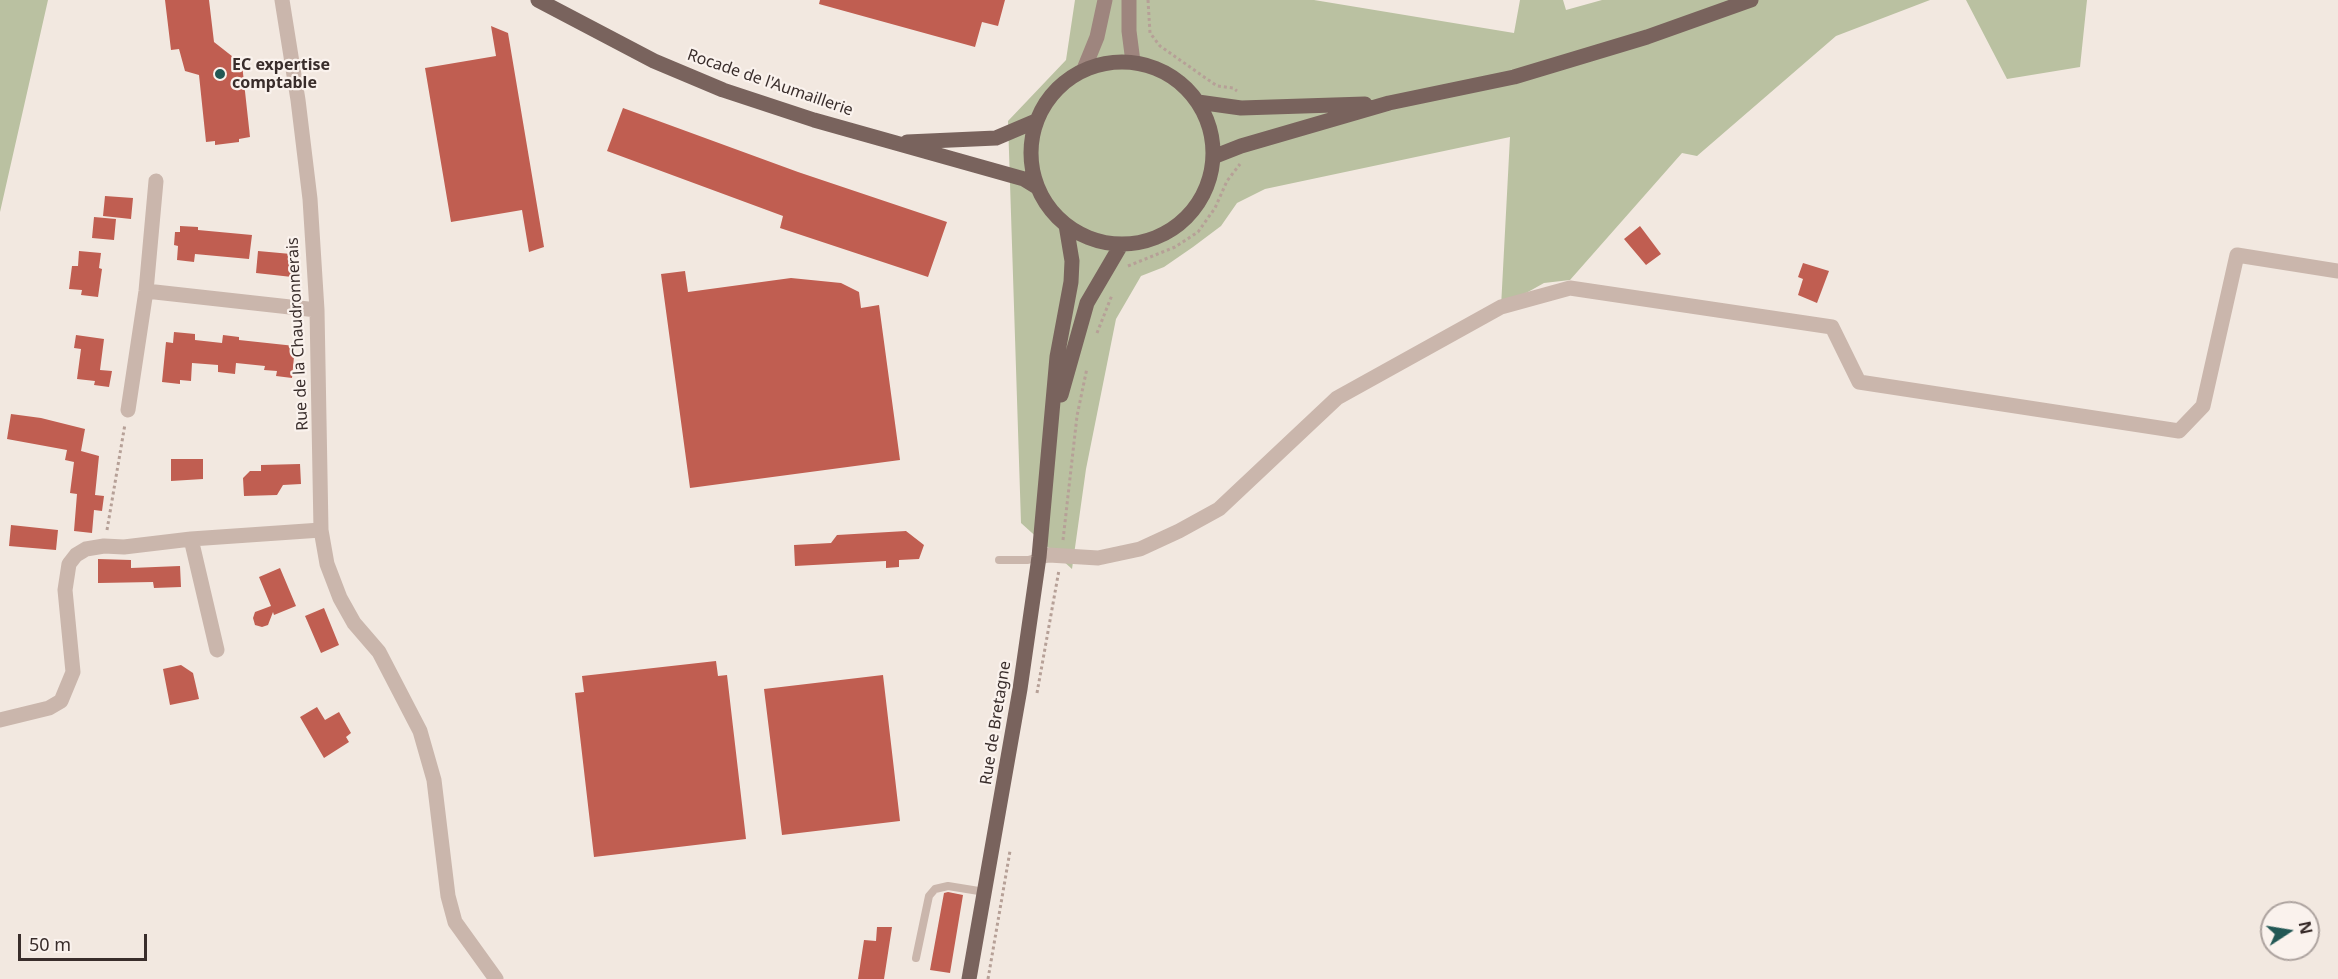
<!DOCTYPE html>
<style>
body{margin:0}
#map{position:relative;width:2338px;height:979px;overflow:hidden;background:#f2e8e0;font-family:"Noto Sans",sans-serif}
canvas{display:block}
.north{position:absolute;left:2260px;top:901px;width:60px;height:60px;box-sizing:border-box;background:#faf2ed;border:2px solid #ada39f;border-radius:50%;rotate:78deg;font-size:16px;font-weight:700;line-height:24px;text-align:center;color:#392d2b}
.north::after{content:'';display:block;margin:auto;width:21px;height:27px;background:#225855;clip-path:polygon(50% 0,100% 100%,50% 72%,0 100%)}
.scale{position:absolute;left:18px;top:934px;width:129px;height:27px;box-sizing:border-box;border:3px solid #392d2b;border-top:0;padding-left:8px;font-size:18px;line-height:21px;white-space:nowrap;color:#392d2b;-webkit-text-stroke:4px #faf2ed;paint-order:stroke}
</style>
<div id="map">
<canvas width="2338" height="979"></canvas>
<div class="north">N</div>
<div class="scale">50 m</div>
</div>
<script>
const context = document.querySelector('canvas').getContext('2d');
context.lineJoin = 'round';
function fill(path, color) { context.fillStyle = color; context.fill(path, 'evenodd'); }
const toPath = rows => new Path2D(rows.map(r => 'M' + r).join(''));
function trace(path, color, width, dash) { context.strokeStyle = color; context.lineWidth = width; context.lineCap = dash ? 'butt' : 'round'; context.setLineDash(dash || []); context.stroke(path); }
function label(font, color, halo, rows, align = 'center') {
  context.font = font + ' "Noto Sans",sans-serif'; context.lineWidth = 4.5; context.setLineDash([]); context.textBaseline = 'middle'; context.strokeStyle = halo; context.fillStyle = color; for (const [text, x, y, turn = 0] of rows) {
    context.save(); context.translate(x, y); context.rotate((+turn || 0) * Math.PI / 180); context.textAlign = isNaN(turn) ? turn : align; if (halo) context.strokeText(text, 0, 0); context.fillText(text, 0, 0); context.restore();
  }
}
fill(toPath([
 [0,0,48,0,0,212],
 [1075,0,1314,0,1514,33,1520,0,1563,0,1566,10,1602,0,1930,0,1836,36,1697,156,1682,153,1570,280,1544,283,1501,307,1510,137,1265,189,1237,203,1221,226,1193,247,1164,267,1141,276,1116,319,1086,469,1072,569,1021,523,1008,121,1066,60],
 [1966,0,2087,0,2080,67,2007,79]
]), '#bac1a1');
fill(toPath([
 [165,0,209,0,214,42,242,64,250,137,239,139,239,142,215,145,215,141,206,142,199,75,185,71,179,49,171,50],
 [820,0,1005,0,998,26,982,22,975,47,819,4],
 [491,26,508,33,544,247,529,252,522,210,451,222,425,68,496,56],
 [623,108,798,172,947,222,928,277,780,228,783,216,607,151],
 [105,196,133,198,131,219,103,216],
 [94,217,116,219,114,240,92,238],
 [180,226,198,227,198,230,252,235,249,259,195,254,194,262,177,260,178,246,174,245,175,232,180,232],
 [1640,226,1661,254,1646,265,1624,239],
 [79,251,101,253,99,268,102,269,98,297,81,295,82,290,69,289,72,266,78,266],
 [258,251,291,254,292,277,256,273],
 [1803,263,1829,271,1817,303,1798,295,1803,279,1798,277],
 [685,271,688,292,791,278,841,283,859,292,861,308,879,305,900,460,690,488,661,274],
 [174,332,195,334,195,340,222,343,223,335,239,337,239,340,295,346,292,378,276,376,277,371,264,370,265,366,236,363,235,374,218,372,218,365,192,363,191,381,180,380,180,384,162,382,166,342,173,343],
 [76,335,104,339,100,370,112,371,109,387,94,385,95,381,77,379,81,349,74,348],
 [11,414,41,418,85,429,81,451,99,456,95,495,104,496,102,511,94,510,92,533,74,531,77,494,70,493,74,462,65,460,67,450,7,439],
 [171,459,203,459,203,479,171,481],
 [300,464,301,484,283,485,277,495,244,496,243,478,250,471,261,471,261,465],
 [11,525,58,530,56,550,9,546],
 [906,531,924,545,919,559,899,560,899,567,886,568,886,561,795,566,794,545,831,543,837,535],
 [98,559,131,560,131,568,180,566,181,587,154,588,153,582,98,583],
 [280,568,296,606,274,615,273,612,268,625,262,627,255,625,253,618,255,612,271,606,259,577],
 [324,608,339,645,321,653,305,616],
 [716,661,718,676,727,675,746,839,594,857,575,693,584,692,582,676],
 [181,665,193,673,199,699,170,705,163,669],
 [883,675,900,821,782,835,764,689],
 [317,707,325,720,339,712,351,733,346,737,349,742,324,758,300,717],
 [948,892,963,895,950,973,930,970,944,893],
 [877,927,892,927,884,979,858,979,864,940,876,941]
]), '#c05e51');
trace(toPath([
 [1148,0,1150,33,1160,46,1217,86,1233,88,1237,91],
 [1128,266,1175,247,1198,232,1215,208,1227,181,1240,164],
 [1097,333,1112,295],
 [107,530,125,424],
 [1063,540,1077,416,1087,368],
 [1037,693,1059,570],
 [988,979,1010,851]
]), '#b6a097', 3, [3, 3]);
trace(toPath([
 [999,560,1028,560,1039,557],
 [916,958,929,896,935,889,948,886,985,892]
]), '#cab6ac', 8);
trace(toPath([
 [282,0,298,100,310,199,317,310,321,530,327,564,340,598,354,623,379,652,420,731,434,780,448,896,455,922,496,979],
 [146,291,317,310],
 [128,410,146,291,156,181],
 [191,539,217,650],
 [1039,557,1049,555,1098,558,1140,549,1179,531,1219,509,1337,398,1501,307,1570,288,1832,327,1859,382,2179,431,2203,406,2237,255,2338,271],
 [0,720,49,708,61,701,73,672,65,590,69,564,76,555,86,549,104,546,124,547,191,539,321,530]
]), '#cab6ac', 15);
trace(toPath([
 [1129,0,1129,31,1133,62],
 [1084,69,1097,37,1105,0]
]), '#9e857e', 15);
trace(toPath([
 [538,0,654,61,723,90,814,120,1024,179,1037,187],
 '1031 153a91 91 0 1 1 182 0a91 91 0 1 1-182 0Z',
 [1198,102,1241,108,1365,104],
 [907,142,996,138,1036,121],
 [1213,157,1241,146,1389,103,1514,77,1647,37,1751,0],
 [1061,395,1087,303,1121,245],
 [969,979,1020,689,1039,557,1057,357,1071,282,1072,261,1066,225]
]), '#79635d', 15);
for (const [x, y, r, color] of [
 [220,74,6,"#225855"]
]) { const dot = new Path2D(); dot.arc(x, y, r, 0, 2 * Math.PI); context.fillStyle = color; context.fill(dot); trace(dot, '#faf2ed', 2); }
label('bold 16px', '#392d2b', '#faf2ed', [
 ["EC expertise",232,65],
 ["comptable",232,83]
], 'left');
label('16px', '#392d2b', '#faf2ed', [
 ["Rocade de l'Aumaillerie",770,83,19],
 ["Rue de la Chaudronnerais",298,334,-93],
 ["Rue de Bretagne",996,723,-81]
]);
</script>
